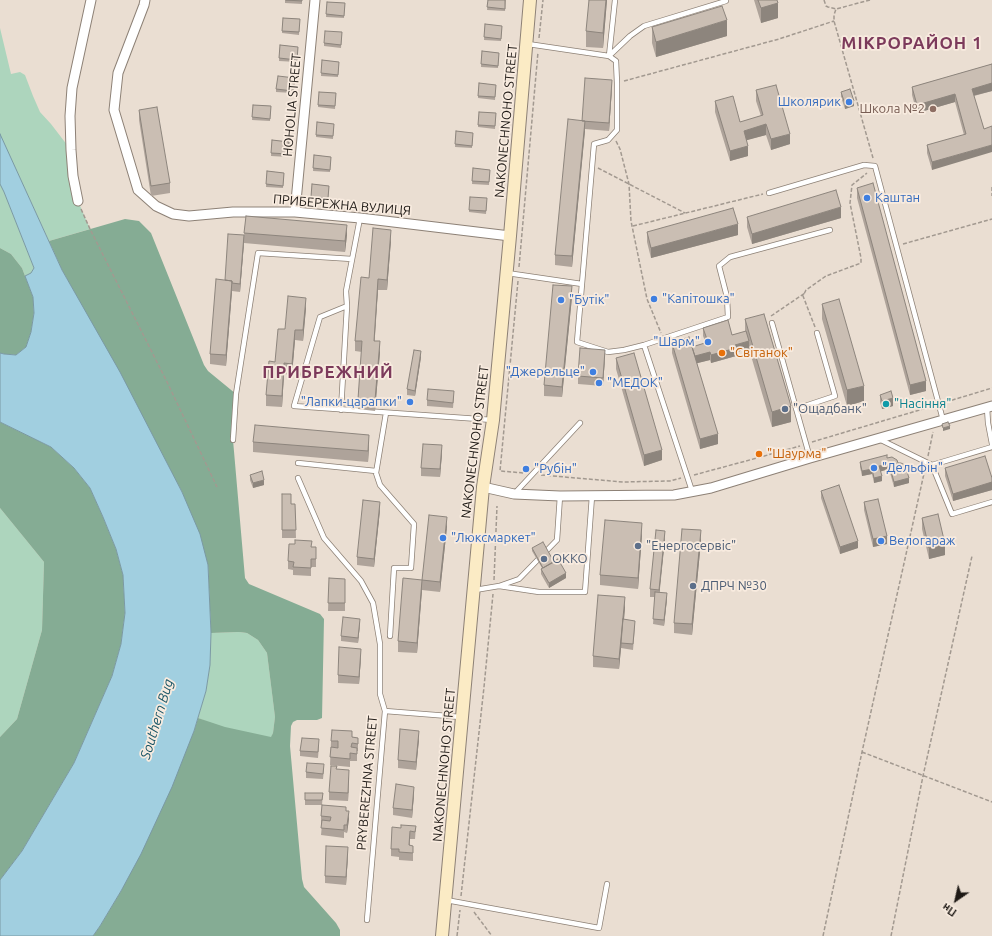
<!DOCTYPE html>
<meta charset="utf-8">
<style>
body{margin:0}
#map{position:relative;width:992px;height:936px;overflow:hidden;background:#eaded2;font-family:Ubuntu,sans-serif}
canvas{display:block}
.north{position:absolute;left:936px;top:880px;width:40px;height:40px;-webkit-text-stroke:3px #f8ebdf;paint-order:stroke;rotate:214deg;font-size:11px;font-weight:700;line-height:16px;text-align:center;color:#1f1a16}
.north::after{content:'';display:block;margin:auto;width:14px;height:18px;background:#1f1a16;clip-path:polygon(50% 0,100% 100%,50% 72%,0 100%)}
</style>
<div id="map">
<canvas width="992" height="936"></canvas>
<div class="north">Пн</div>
</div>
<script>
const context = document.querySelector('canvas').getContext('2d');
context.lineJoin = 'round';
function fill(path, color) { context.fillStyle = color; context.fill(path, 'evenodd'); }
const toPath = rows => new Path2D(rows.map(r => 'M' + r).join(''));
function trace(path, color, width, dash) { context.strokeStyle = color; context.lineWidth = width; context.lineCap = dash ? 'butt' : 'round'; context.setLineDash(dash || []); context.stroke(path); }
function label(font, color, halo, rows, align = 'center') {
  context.font = font + ' Ubuntu,sans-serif'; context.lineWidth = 3.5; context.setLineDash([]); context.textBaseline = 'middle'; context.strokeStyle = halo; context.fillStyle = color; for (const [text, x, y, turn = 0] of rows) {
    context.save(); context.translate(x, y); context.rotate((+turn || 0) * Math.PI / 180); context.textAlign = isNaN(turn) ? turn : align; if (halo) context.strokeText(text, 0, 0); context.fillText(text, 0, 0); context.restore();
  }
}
fill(toPath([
 [0,28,11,74,20,72,25,75,33,96,40,112,51,124,71,150,78,201,90,229,49,241,0,135],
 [0,184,4,192,34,268,31,273,25,276,22,268,11,254,0,248],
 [0,508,44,562,42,630,17,719,0,737],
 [239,632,247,633,258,640,267,653,275,717,273,733,270,741,266,746,198,718,206,691,210,665,211,633]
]), '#add5bd');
fill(toPath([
 [125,219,139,221,151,233,204,365,208,371,236,394,233,440,245,578,249,584,320,614,324,619,322,718,317,720,297,720,293,722,291,726,290,746,302,879,304,887,336,923,340,930,340,936,93,936,100,926,121,891,194,731,198,718,225,727,271,737,273,733,275,717,267,653,258,640,247,633,239,632,211,633,208,565,182,492,62,270,49,241],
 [0,248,11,254,22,268,33,297,34,313,31,332,26,347,16,355,4,354,0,353],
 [0,422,51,447,74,468,90,488,103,517,116,549,123,575,125,613,121,644,112,676,74,763,22,851,0,880,0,737,17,719,42,630,44,562,0,508]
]), '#85ac94');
const water = toPath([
 [0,134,62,270,120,372,182,492,200,534,208,565,211,633,210,665,206,691,194,731,172,787,141,854,121,891,100,926,93,936,0,936,0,880,22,851,74,763,112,676,121,644,125,613,123,575,116,549,103,517,90,488,74,468,51,447,0,422,0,353,4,354,16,355,26,347,31,332,34,313,33,297,25,276,31,273,34,268,4,192,0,184,0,134]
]);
fill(water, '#a1cfe0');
trace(water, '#7a99a3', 1);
const lane = toPath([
 [615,0,609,56,616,61,617,83,617,130,608,140,594,144,577,342,608,352,624,350,644,345,728,317,727,297,719,266,730,257,830,230],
 [528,44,609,56,630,36,644,26,726,1,726,0],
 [769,193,864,165,875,166,943,420],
 [360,218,346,291,347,306,320,317,294,406,493,420],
 [507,273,582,284],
 [772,323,810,458],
 [644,345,692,491],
 [987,408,988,423,992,444],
 [796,409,835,396,817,333],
 [341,410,347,306],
 [386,413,376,473,380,485,414,524,411,568,394,568,390,636],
 [879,439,932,465,952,514,992,502],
 [233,440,236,394,258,253,352,259],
 [298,463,376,471],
 [932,465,992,447],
 [298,478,324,538,361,581,373,603,380,644,380,694,385,711,367,920],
 [515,493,580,423],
 [499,586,539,592,585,592,592,496],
 [475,590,499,586,519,579,557,540,560,496],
 [385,711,461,717],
 [446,900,599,928,607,884]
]);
const street = toPath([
 [145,0,144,5,118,73,114,110,138,190,156,206,173,214,189,216,233,212,295,212,360,218,510,236],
 [78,201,73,176,71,150,70,116,72,88,91,0],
 [295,212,315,0],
 [483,487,514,494,560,496,674,495,711,488,810,458,992,406]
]);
const secondary = toPath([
 [442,936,483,487,493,420,510,236,530,0]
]);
trace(lane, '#8d8176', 6);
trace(street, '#8d8176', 11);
trace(secondary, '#8d8176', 14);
trace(toPath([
 [824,0,826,6,828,7,836,9],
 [870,0,836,9,834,15,834,21,873,158],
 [539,38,543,0],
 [624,81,779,39,834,21],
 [616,141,620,149,629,184,631,221,647,299,661,333],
 [598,168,685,213],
 [992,187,992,196],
 [81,209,90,229,168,384,217,487],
 [633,226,763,194],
 [903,244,992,219],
 [519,267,538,52],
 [518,281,500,471,524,473],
 [771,316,805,293],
 [815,327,803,296,806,290,826,276,861,263,861,258,850,203,852,185,867,173],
 [946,402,992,388],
 [812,442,933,406],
 [928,456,933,432],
 [541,475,623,482,670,481,681,478],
 [694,475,757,458,800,446],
 [494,580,497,506],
 [862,752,992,802],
 [461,896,484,687,493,594],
 [474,912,492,936],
 [457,936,460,910],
 [823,936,862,752,925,469],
 [891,936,923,776,972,556]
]), '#a29990', 1.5, [4, 2]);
trace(lane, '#fff', 4.5);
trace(street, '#fff', 9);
trace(secondary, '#fbebc5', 12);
fill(toPath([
 [285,0,302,0,302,4,285,3],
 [488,0,506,0,505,11,487,10],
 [607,0,603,48,586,47,586,31],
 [754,0,777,0,778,18,761,23],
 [327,2,345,3,344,18,326,17],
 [283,18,300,19,299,35,282,33],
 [485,24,502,26,501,41,484,40],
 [652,27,727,36,656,57,652,43],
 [342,32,341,48,324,46,324,43],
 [280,45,298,47,297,62,279,61],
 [482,51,499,53,498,68,481,67],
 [322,60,339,62,338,77,321,76],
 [992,64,992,91,974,96,984,129,932,170,927,153,927,145,964,135,955,102,917,113,912,95,912,87],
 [295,78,293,93,276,92,276,89],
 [479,83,496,85,495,100,478,98],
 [612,88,609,131,585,129,572,267,555,265,555,255,582,121],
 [756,90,790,144,771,150,766,135,746,140,748,156,730,161,715,112,715,101,740,122,761,116,756,101],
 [319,92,336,93,335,109,318,107],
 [841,92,854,106,845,109,841,97],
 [253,105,271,106,270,121,252,120],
 [139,110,170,183,170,193,151,196,139,120],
 [479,112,496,113,495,129,478,127],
 [317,122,334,124,333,139,316,137],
 [456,131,473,133,472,148,455,147],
 [272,140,289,142,288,157,271,156],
 [314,155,331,157,330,172,313,171],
 [473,168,490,170,489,185,472,184],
 [267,171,284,173,283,188,266,187],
 [312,184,329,186,328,201,311,200],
 [857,188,926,391,910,395,857,198],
 [487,201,486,214,469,212,469,210],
 [246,216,347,235,345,252,244,243,240,292,232,291,226,366,210,364,210,354,225,280,244,235],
 [747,217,841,218,752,244,747,227],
 [647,232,738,235,651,258,647,242],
 [391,240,387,290,378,290,374,341,380,352,375,411,358,409,358,399,362,352,355,351,355,341,369,278],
 [572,297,562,397,544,396,544,385],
 [822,304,864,401,847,406,822,319],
 [306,308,303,341,295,340,292,375,284,374,282,407,266,406,266,395,285,329],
 [745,319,791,422,772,427,749,349,736,352,736,356,711,363,710,360,697,363,718,444,700,449,672,353,672,343,692,347,706,343,703,336,703,328,732,335,745,332],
 [421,357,415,396,407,395,407,389],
 [605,357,603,386,578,384,578,376],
 [616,358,662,460,644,466,616,369],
 [880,395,893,406,882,409,880,402],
 [454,396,453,408,427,406,427,400],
 [253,442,369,445,368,462,253,452],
 [442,453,440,477,421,476,421,468],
 [860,462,898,463,909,483,894,487,889,469,880,471,882,481,874,483,872,474,862,476,860,467],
 [945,468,992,478,992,490,953,501,945,476],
 [250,475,264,485,253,488,250,480],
 [821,491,858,548,840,554,821,498],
 [282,494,291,504,295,504,296,538,282,538],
 [864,502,887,544,873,547,864,510],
 [380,510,374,567,357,565,357,557],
 [922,518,945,555,929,559,922,529],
 [447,527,440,592,422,590,417,653,398,652,398,641,422,580],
 [642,534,638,589,600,585,600,575],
 [665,539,659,593,667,599,664,626,653,624,655,597,650,597,650,589],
 [701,541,692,635,674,633,674,623],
 [312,547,316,555,316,567,311,567,311,576,293,575,293,570,288,569,288,561],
 [532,548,554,562,566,578,549,588,541,574,541,569,542,568,532,551],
 [329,578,345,579,345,611,328,611],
 [625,608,624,620,635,626,633,650,621,648,619,669,593,667,593,656],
 [360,624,358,643,341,641,341,636],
 [361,657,359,684,338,683,338,675],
 [352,737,358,738,358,751,357,751,357,761,350,761,350,767,330,765,331,741],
 [419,739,416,770,398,768,398,760],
 [319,745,318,758,300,756,300,751],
 [324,769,323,779,306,778,306,772],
 [337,769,349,778,348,801,329,800,329,792],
 [305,793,323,793,322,805,346,811,349,819,347,833,344,832,344,838,321,835,322,824,321,824,321,816,322,805,305,805],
 [414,794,412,818,393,815,393,808],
 [416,826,415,839,410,839,410,845,413,854,413,861,399,860,399,857,391,856,391,849],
 [348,855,346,885,325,883,325,876]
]), '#aea39a');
fill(toPath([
 [606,0,607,0,603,48,603,33],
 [778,3,778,18,761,23,761,8],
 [727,20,727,36,656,57,656,42],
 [612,80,612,88,609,131,609,123],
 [992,83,992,91,972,96,972,89],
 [955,94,955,102,917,113,917,105],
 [854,101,854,106,845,109,845,104],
 [585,121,585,131,572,267,572,256],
 [766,124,766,135,744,141,744,131],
 [790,134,790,144,771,150,771,139],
 [992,145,992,152,932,170,932,162],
 [748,146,748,156,730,161,730,151],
 [841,207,841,218,752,244,752,234],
 [738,224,738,235,651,258,651,248],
 [347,225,347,235,345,252,345,241],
 [391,230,391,240,387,290,387,280],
 [244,235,244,243,240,292,240,284],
 [378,279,378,290,374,351,374,341],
 [232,281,232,291,226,366,226,355],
 [572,286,572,297,562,397,562,387],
 [306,298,306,308,303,341,303,330],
 [295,330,295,340,292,375,292,364],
 [380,341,380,352,375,411,375,400],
 [749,341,749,349,736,352,736,356,711,363,711,355,735,345],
 [605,350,605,357,603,386,603,378],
 [421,351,421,357,415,396,415,391],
 [710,352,710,360,694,364,694,356],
 [284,363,284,374,282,407,282,396],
 [926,381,926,391,910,395,910,385],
 [864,386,864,401,847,406,847,390],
 [893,398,893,406,882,409,882,401],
 [791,406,791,422,772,427,772,412],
 [950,426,950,429,943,431,943,428],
 [718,434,718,444,700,449,700,439],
 [369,435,369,445,368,462,368,451],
 [442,445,442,453,440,477,440,469],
 [662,450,662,460,644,466,644,455],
 [889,464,889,469,879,472,879,466],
 [872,469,872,474,862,476,862,471],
 [882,476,882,481,874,483,874,478],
 [909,478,909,483,894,487,894,482],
 [264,480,264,485,253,488,253,483],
 [992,482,992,490,953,501,953,494],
 [380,502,380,510,374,567,374,559],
 [447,517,447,527,440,592,440,582],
 [642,523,642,534,638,589,638,578],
 [701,530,701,541,692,635,692,624],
 [665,531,665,539,659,598,659,590],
 [887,536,887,544,873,547,873,539],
 [858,541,858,548,840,554,840,547],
 [945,544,945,555,929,559,929,548],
 [566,573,566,578,549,588,549,583],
 [422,580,422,590,417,653,417,643],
 [667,593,667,599,664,626,664,620],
 [625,597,625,608,619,669,619,659],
 [360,619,360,624,358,643,358,638],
 [361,649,361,657,359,684,359,677],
 [419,731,419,739,416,770,416,762],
 [349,770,349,778,348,801,348,793],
 [414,787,414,794,412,818,412,810],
 [349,811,349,819,347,833,347,825],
 [348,847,348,855,346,885,346,877]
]), '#8d857d');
const building = toPath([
 [286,0,302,0,302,1,286,0],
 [488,0,505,0,505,9,487,7,488,0],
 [589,0,606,0,603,33,586,31,589,0],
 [758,0,777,0,778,3,761,8,758,0],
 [327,2,345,3,344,16,326,14,327,2],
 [722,6,727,20,656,42,652,27,722,6],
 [283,18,300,19,299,32,282,31,283,18],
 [485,24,502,26,501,39,484,37,485,24],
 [325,31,342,32,341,45,324,43,325,31],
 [280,45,298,47,297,60,279,58,280,45],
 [482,51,499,53,498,66,481,64,482,51],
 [322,60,339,62,338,75,321,73,322,60],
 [992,64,992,83,972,89,984,129,992,126,992,145,932,162,927,145,966,134,955,94,917,105,912,87,992,64],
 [278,76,295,78,293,91,276,89,278,76],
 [585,78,612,80,609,123,582,121,585,78],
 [479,83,496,85,495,97,478,96,479,83],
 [776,85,790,134,771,139,766,124,744,131,748,146,730,151,715,101,733,96,740,122,763,115,756,90,776,85],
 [850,89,854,101,845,104,841,92,850,89],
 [319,92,336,93,335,106,318,105,319,92],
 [253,105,271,106,270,119,252,117,253,105],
 [157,107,170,183,151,186,139,110,157,107],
 [479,112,496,113,495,126,478,125,479,112],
 [568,119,585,121,572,256,555,255,568,119],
 [317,122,334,124,333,136,316,135,317,122],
 [456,131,473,133,472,146,455,144,456,131],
 [272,140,289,142,288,154,271,153,272,140],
 [314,155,331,157,330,170,313,168,314,155],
 [473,168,490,170,489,182,472,181,473,168],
 [267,171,284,173,283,186,266,184,267,171],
 [873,183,926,381,910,385,857,188,873,183],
 [312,184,329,186,328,198,311,197,312,184],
 [836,190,841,207,752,234,747,217,836,190],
 [470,197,487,198,486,211,469,210,470,197],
 [733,208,738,224,651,248,647,232,733,208],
 [246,216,347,225,345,241,244,233,246,216],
 [373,228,391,230,387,280,378,279,374,341,380,341,375,400,358,399,362,341,355,341,361,277,369,278,373,228],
 [228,234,244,235,240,284,232,283,232,281,225,280,228,234],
 [216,279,232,281,226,355,210,354,216,279],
 [553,285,572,286,562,387,544,385,553,285],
 [288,296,306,298,303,330,295,330,292,364,284,363,282,396,266,395,269,361,275,362,278,329,285,329,288,296],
 [839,299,864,386,847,390,822,304,839,299],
 [764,314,791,406,772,412,745,319,764,314],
 [728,320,732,335,746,331,749,341,735,345,736,348,711,355,710,352,695,356,692,347,708,342,703,328,728,320],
 [689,337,718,434,700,439,672,343,689,337],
 [580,348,605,350,603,378,578,376,580,348],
 [414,350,421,351,415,391,407,389,414,350],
 [634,353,662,450,644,455,616,358,634,353],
 [428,389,454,391,453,403,427,400,428,389],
 [891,391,893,398,882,401,880,395,891,391],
 [948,422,950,426,943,428,942,424,948,422],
 [255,425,369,435,368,451,253,442,255,425],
 [423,444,442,445,440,469,421,468,423,444],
 [887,455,887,458,892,457,897,460,898,463,901,463,905,465,909,478,894,482,889,464,879,466,882,476,874,478,872,469,862,471,860,462,887,455],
 [985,456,992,478,992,482,953,494,945,468,985,456],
 [262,471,264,480,253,483,250,475,262,471],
 [839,485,858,541,840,547,821,491,839,485],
 [282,494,291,494,291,504,295,504,296,530,282,530,282,494],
 [878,499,887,536,873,539,864,502,878,499],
 [363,500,380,502,374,559,357,557,363,500],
 [938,514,945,544,929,548,922,518,938,514],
 [429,515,447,517,440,582,422,580,417,643,398,641,403,578,422,580,429,515],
 [605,520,642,523,638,578,600,575,605,520],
 [682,529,701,530,692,624,674,623,682,529],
 [656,530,665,531,659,590,650,589,656,530],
 [295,540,312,541,311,547,316,547,316,559,311,559,311,568,293,567,294,562,288,561,289,544,295,544,295,540],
 [543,542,554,562,543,568,532,548,543,542],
 [558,559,566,573,549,583,541,569,558,559],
 [329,578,345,579,345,603,328,603,329,578],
 [655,592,667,593,664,620,653,619,655,592],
 [598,595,625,597,619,659,593,656,598,595],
 [343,617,360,619,358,638,341,636,343,617],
 [623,619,635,621,633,644,621,643,623,619],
 [339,647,361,649,359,677,338,675,339,647],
 [400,729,419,731,416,762,398,760,400,729],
 [332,730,352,731,352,737,358,738,358,744,352,743,351,747,357,748,357,754,350,753,350,759,330,757,331,747,338,748,338,741,331,741,332,730],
 [302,738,319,739,318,752,300,751,302,738],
 [307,763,324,764,323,774,306,772,307,763],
 [331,766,337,766,336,769,349,770,348,793,329,792,331,766],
 [396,784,414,787,412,810,393,808,396,784],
 [305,793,323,793,322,800,305,800,305,793],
 [322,805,346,807,346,811,349,811,347,825,344,825,344,830,321,828,322,820,330,821,331,817,321,816,322,805],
 [401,825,416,826,415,832,410,831,409,845,413,846,413,853,399,852,399,849,391,849,392,827,401,828,401,825],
 [326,846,348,847,346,877,325,876,326,846]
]);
fill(building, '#cabeb3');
trace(building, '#8d857d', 1);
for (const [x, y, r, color] of [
 [849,102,4,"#3f7fe0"],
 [933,109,4,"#8d6e63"],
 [867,198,4,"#3f7fe0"],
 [654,299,4,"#3f7fe0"],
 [561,300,4,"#3f7fe0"],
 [708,342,4,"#3f7fe0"],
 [722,353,4,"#e8710a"],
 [593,372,4,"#3f7fe0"],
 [599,383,4,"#3f7fe0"],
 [410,402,4,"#3f7fe0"],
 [886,404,4,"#0f9aa8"],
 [785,409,4,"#5c6f8a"],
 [759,454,4,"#e8710a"],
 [874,468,4,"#3f7fe0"],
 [526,469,4,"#3f7fe0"],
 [443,538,4,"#3f7fe0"],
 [881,541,4,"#3f7fe0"],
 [638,546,4,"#5c6f8a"],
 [544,559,4,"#5c6f8a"],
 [693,586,4,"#5c6f8a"]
]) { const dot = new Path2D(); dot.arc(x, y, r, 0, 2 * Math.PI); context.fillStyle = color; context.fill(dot); trace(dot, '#f8ebdf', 1.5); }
label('13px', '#366cbe', '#f8ebdf', [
 ["Школярик",841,102,"right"],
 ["Каштан",875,198],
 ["\"Капітошка\"",662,299],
 ["\"Бутік\"",569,300],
 ["\"Шарм\"",700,342,"right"],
 ["\"Джерельце\"",585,372,"right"],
 ["\"МЕДОК\"",607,383],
 ["\"Лапки-царапки\"",402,402,"right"],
 ["\"Дельфін\"",882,468],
 ["\"Рубін\"",534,469],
 ["\"Люксмаркет\"",451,538],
 ["Велогараж",889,541]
], 'left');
label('13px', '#1f1a16', '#f8ebdf', [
 ["HOHOLIA STREET",292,105,-85],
 ["NAKONECHNOHO STREET",506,121,-85],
 ["ПРИБЕРЕЖНА ВУЛИЦЯ",342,205,5],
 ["NAKONECHNOHO STREET",475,442,-83],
 ["NAKONECHNOHO STREET",444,765,-85],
 ["PRYBEREZHNA STREET",367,783,-85]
]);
label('13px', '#785e54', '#f8ebdf', [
 ["Школа №2",925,109]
], 'right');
label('13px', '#c56008', '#f8ebdf', [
 ["\"Світанок\"",730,353],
 ["\"Шаурма\"",767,454]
], 'left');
label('13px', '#0d838f', '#f8ebdf', [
 ["\"Насіння\"",894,404]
], 'left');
label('13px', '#4e5e75', '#f8ebdf', [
 ["\"Ощадбанк\"",793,409],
 ["\"Енергосервіс\"",646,546],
 ["ОККО",552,559],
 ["ДПРЧ №30",701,586]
], 'left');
label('italic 14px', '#195567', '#f8ebdf', [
 ["Southern Bug",157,719,-73]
]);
context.letterSpacing = '1px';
label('bold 17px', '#7c3a5b', '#f8ebdf', [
 ["МІКРОРАЙОН 1",912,43],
 ["ПРИБРЕЖНИЙ",328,372]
]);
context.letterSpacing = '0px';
</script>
